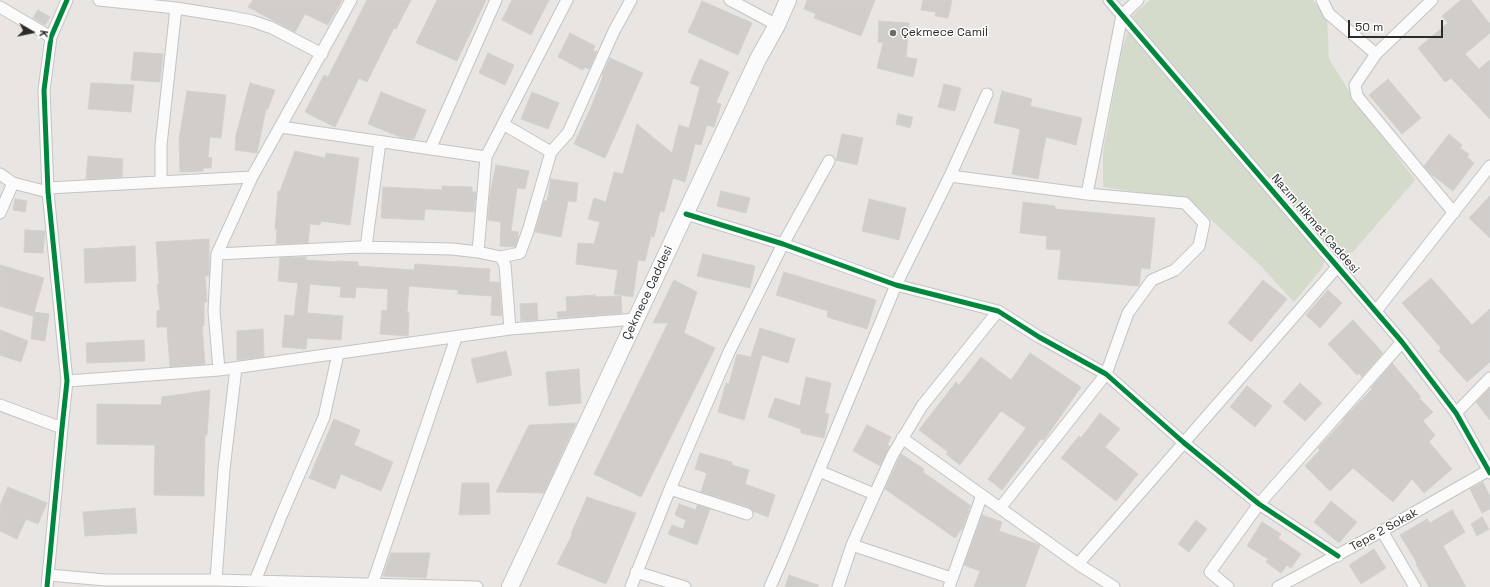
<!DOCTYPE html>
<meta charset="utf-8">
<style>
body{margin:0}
#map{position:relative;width:1490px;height:587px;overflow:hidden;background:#e8e5e2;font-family:"Space Grotesk",sans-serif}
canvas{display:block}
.north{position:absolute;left:12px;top:12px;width:40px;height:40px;-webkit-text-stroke:3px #fff;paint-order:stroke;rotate:99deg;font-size:11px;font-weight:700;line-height:16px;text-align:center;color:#2b2b2b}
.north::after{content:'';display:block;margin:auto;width:14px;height:18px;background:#2b2b2b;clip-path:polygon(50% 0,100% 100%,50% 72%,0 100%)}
.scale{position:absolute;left:1348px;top:20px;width:95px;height:18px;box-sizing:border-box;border:2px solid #2b2b2b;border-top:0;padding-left:5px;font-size:12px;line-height:14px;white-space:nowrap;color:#2b2b2b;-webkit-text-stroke:3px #fff;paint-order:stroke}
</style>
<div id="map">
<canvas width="1490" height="587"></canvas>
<div class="north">K</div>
<div class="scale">50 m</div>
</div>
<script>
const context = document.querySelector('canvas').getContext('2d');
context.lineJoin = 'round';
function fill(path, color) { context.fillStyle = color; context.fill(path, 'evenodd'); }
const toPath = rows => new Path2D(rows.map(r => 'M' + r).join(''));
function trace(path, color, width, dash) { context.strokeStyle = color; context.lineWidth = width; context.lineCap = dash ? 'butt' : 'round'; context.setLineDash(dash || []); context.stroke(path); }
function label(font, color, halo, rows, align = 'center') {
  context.font = font + ' "Space Grotesk",sans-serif'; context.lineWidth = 3; context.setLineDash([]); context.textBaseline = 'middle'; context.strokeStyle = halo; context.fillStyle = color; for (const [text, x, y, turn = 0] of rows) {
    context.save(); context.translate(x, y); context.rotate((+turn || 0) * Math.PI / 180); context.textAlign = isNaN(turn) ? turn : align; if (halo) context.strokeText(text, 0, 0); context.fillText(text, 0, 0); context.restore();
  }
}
fill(toPath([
 [1150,0,1313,0,1327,18,1329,59,1354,99,1415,180,1353,252,1325,259,1322,268,1294,302,1260,265,1190,200,1103,187,1103,153,1121,53,1133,15]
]), '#d4dbcb');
const building = toPath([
 [253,0,342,0,328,25,305,14,295,32,248,7,253,0],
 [367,0,411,0,396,29,394,28,367,82,359,78,335,127,305,112,324,75,328,77,367,0],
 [437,0,486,0,457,61,416,43,437,0],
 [512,0,549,0,531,35,502,20,512,0],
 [807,0,875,0,861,36,814,18,816,14,804,9,807,0],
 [923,0,952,0,948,18,935,16,936,12,921,10,923,0],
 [1461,0,1471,0,1490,24,1490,33,1465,54,1479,69,1490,60,1490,119,1451,78,1445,82,1418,48,1448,23,1442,16,1461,0],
 [702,1,752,23,738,55,688,32,702,1],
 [38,10,50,17,45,25,33,18,38,10],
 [879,21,909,23,906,57,917,59,913,77,877,68,883,43,878,42,879,21],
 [570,33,595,46,593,50,597,52,589,69,584,67,583,70,558,57,570,33],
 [134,52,163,54,160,82,131,80,134,52],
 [488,53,514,65,505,85,479,73,488,53],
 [610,58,643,73,605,158,574,144,592,105,603,76,602,75,610,58],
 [700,59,729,72,716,103,721,104,714,127,707,125,701,145,695,144,685,182,673,178,664,212,660,211,654,237,651,236,645,261,638,260,633,297,614,294,618,270,576,264,578,243,594,244,600,222,588,219,594,198,606,202,614,172,623,174,637,124,672,153,679,125,689,128,700,87,690,83,700,59],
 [1388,79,1421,118,1402,134,1369,95,1388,79],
 [91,83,134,85,131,112,88,109,91,83],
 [250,83,275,90,268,109,266,109,257,153,235,150,236,139,235,139,250,83],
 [944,84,961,88,955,111,938,107,944,84],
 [187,91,226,95,221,138,210,137,208,157,212,158,211,168,203,168,203,171,180,172,179,139,187,91],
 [1002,91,1032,99,1030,106,1082,118,1076,145,1046,137,1038,179,1012,174,1020,129,994,123,1002,91],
 [381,92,426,110,414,139,403,138,368,124,381,92],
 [532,92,559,103,548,129,521,119,532,92],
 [898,114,913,117,910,128,896,124,898,114],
 [842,134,863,138,857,165,836,160,842,134],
 [1449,134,1462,145,1460,148,1469,154,1467,157,1474,163,1453,191,1431,174,1424,166,1449,134],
 [295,151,325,158,326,153,359,158,350,225,321,221,320,225,310,224,308,243,276,244,277,229,275,229,278,191,280,191,295,151],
 [88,156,123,159,122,177,86,179,88,156],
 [496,165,529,171,525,189,517,188,511,231,518,232,518,238,515,247,500,246,501,222,488,220,490,194,496,165],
 [551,179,578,183,576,202,568,201,561,237,535,232,544,201,547,201,551,179],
 [442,186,472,187,472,192,476,192,474,212,425,209,424,220,381,218,383,187,442,190,442,186],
 [721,191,750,198,746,213,717,206,721,191],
 [1490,196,1490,238,1469,218,1490,196],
 [15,199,27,201,25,212,13,210,15,199],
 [869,199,906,208,899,240,862,231,869,199],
 [1023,202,1055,206,1055,209,1155,218,1150,269,1141,268,1139,286,1058,279,1061,250,1046,249,1047,236,1020,233,1023,202],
 [25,230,45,231,43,253,24,252,25,230],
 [209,239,209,276,205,276,207,302,204,302,204,326,202,326,205,364,170,367,167,327,157,327,157,311,160,310,157,285,159,284,156,242,209,239],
 [135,246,136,281,85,283,84,249,135,246],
 [703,254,755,266,750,288,697,276,703,254],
 [306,257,306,260,336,262,337,261,358,262,358,266,414,270,415,264,490,269,489,282,499,282,502,316,491,315,492,296,458,294,458,290,409,286,407,312,409,313,408,336,380,334,382,310,387,311,388,289,356,287,355,298,340,297,341,287,310,284,307,313,343,316,341,340,307,338,306,349,282,347,285,315,294,316,298,283,278,281,280,258,306,257],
 [0,265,44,278,33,316,0,306,0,265],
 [784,272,876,300,867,329,827,317,828,311,776,295,784,272],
 [1431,278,1472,325,1490,309,1490,362,1467,382,1439,351,1441,348,1402,303,1431,278],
 [674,280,697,292,684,333,715,348,641,497,594,474,668,323,653,323,674,280],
 [1263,280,1287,299,1251,342,1228,323,1263,280],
 [1328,290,1342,303,1320,328,1306,315,1328,290],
 [595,295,595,297,621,296,622,313,558,318,557,312,567,311,566,297,595,295],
 [537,303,538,320,521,321,520,304,537,303],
 [34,312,49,314,45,341,31,339,34,312],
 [1353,320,1383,353,1362,377,1359,373,1357,375,1328,344,1353,320],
 [760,328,795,339,788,363,762,355,744,420,718,412,726,383,729,384,737,354,751,357,760,328],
 [263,329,264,357,237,360,237,331,263,329],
 [0,330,28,341,21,362,0,355,0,330],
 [144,340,145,361,87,363,86,343,144,340],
 [506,351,512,375,477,383,471,359,506,351],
 [1030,353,1081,387,1044,440,1041,439,1002,490,988,479,1026,428,1001,411,960,465,946,454,948,452,919,430,956,382,959,385,981,357,1011,380,1030,353],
 [1392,363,1421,397,1419,398,1433,412,1423,421,1435,435,1429,442,1452,469,1424,493,1412,479,1393,502,1353,468,1330,491,1305,466,1320,450,1318,448,1344,420,1343,419,1372,389,1371,388,1392,363],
 [579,369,581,403,549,406,546,372,579,369],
 [806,377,831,383,825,413,829,414,824,438,801,433,801,429,768,417,775,398,800,406,806,377],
 [1300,383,1322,403,1305,421,1283,402,1300,383],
 [1247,386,1272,406,1255,427,1230,407,1247,386],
 [1490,388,1490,420,1476,402,1490,388],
 [210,390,207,435,205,435,204,496,154,495,155,445,97,444,97,404,161,405,162,397,210,390],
 [1100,413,1120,429,1105,447,1138,474,1116,501,1061,458,1079,436,1081,438,1100,413],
 [334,419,360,430,354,445,393,462,381,491,341,474,335,489,309,478,334,419],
 [576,423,544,493,496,492,529,425,576,423],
 [867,425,891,437,887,445,890,446,880,466,853,451,867,425],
 [700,453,732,462,732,465,749,470,745,484,775,495,768,517,753,511,749,507,701,492,707,473,695,469,700,453],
 [901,454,924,469,923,472,971,506,968,510,969,510,963,527,955,538,885,489,901,454],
 [1483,482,1490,497,1490,509,1482,513,1470,489,1483,482],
 [462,483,489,483,490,514,459,515,462,483],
 [8,487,47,503,38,524,26,519,17,539,0,531,0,505,8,487],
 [587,497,636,513,606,584,557,564,572,535,571,534,587,497],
 [1331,501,1357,522,1339,543,1314,522,1331,501],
 [679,504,696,510,697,505,710,509,697,545,668,534,672,525,683,529,686,520,675,515,679,504],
 [135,508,137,533,85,536,83,512,135,508],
 [1452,510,1465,532,1443,546,1466,587,1429,587,1416,564,1417,563,1400,535,1427,519,1430,523,1452,510],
 [982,515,1002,522,999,531,1040,545,1025,587,974,587,980,571,964,565,982,515],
 [1482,517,1489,529,1477,536,1471,524,1482,517],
 [1196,520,1207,529,1189,552,1178,544,1196,520],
 [1262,522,1281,534,1278,538,1301,554,1291,568,1287,565,1281,573,1266,562,1268,559,1247,546,1262,522],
 [1374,549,1386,568,1361,584,1349,565,1374,549],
 [391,553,430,553,426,578,383,576,391,553],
 [789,575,818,585,818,587,785,587,789,575]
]);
fill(building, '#d0cdcb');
trace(building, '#d3d1ce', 1);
const street = toPath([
 [99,0,176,8,232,17,252,21,272,28,322,54],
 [730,0,777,25],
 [1109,0,1402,342,1456,413,1490,473],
 [1322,0,1329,14,1376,54],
 [1432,0,1376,54,1355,85,1357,96,1454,213],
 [0,7,51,37],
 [503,124,551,152],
 [281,127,486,157],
 [430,149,496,0],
 [0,174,13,183,48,192],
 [950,176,1087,194,1122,15,1138,0],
 [161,182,161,145,176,8],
 [48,188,252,177],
 [0,213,13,183],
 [686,214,783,244,896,285,998,311,1039,337,1106,374,1183,442,1259,504,1338,556],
 [366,247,380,142],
 [478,252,486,157,567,0],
 [217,254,360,247,452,249,478,252,501,257,520,253,528,231,551,152,568,133,614,31,631,0],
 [501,257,505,265,510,329],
 [1376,311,1490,166],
 [219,370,214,311,217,254,252,177,351,0],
 [67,381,219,370,510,329,636,319],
 [0,405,62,428],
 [1456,413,1490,378],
 [902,438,1078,564,1114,587],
 [819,471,874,494],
 [670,489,747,514],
 [1000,508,1106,374,1128,313,1152,280,1175,270,1199,246,1204,223,1185,203,1087,194],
 [1382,531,1415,587],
 [852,545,951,578],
 [1078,564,1338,266],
 [636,572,685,587],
 [49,575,105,580,216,580,477,587],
 [216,580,224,469,236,368],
 [255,581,282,514,324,417,338,354],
 [372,585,456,338],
 [47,587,62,428,67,381,48,192,44,90,51,37,67,0],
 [631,587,670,489,729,352,783,244,829,161],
 [770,587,782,560,896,285,950,176,987,94],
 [838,587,852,545,892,456,922,406,998,311],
 [949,587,982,495],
 [1228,587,1210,572,1259,504,1402,342],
 [1278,587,1382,531,1489,470]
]);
const secondary = toPath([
 [510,587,758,59,777,25,788,0]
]);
trace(street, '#c4c4c4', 13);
trace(secondary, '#c4c4c4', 18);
trace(street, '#fcfbfb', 11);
trace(secondary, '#fcfbfb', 16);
trace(toPath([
 [1109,0,1402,342,1456,413,1490,473],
 [686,214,783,244,896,285,998,311,1039,337,1106,374,1183,442,1259,504,1338,556],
 [47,587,62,428,67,381,48,192,44,90,51,37,67,0]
]), '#00873e', 5);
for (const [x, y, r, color] of [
 [893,33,4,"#6d6c6b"]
]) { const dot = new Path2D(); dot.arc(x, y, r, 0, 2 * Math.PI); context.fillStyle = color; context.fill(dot); trace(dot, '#fff', 1.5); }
label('12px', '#2b2b2b', '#fff', [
 ["Çekmece Camiİ",901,33]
], 'left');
label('12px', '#2b2b2b', '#fff', [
 ["Nazım Hikmet Caddesi",1315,224,49],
 ["Çekmece Caddesi",648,293,-65],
 ["Tepe 2 Sokak",1384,530,-29]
]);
</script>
